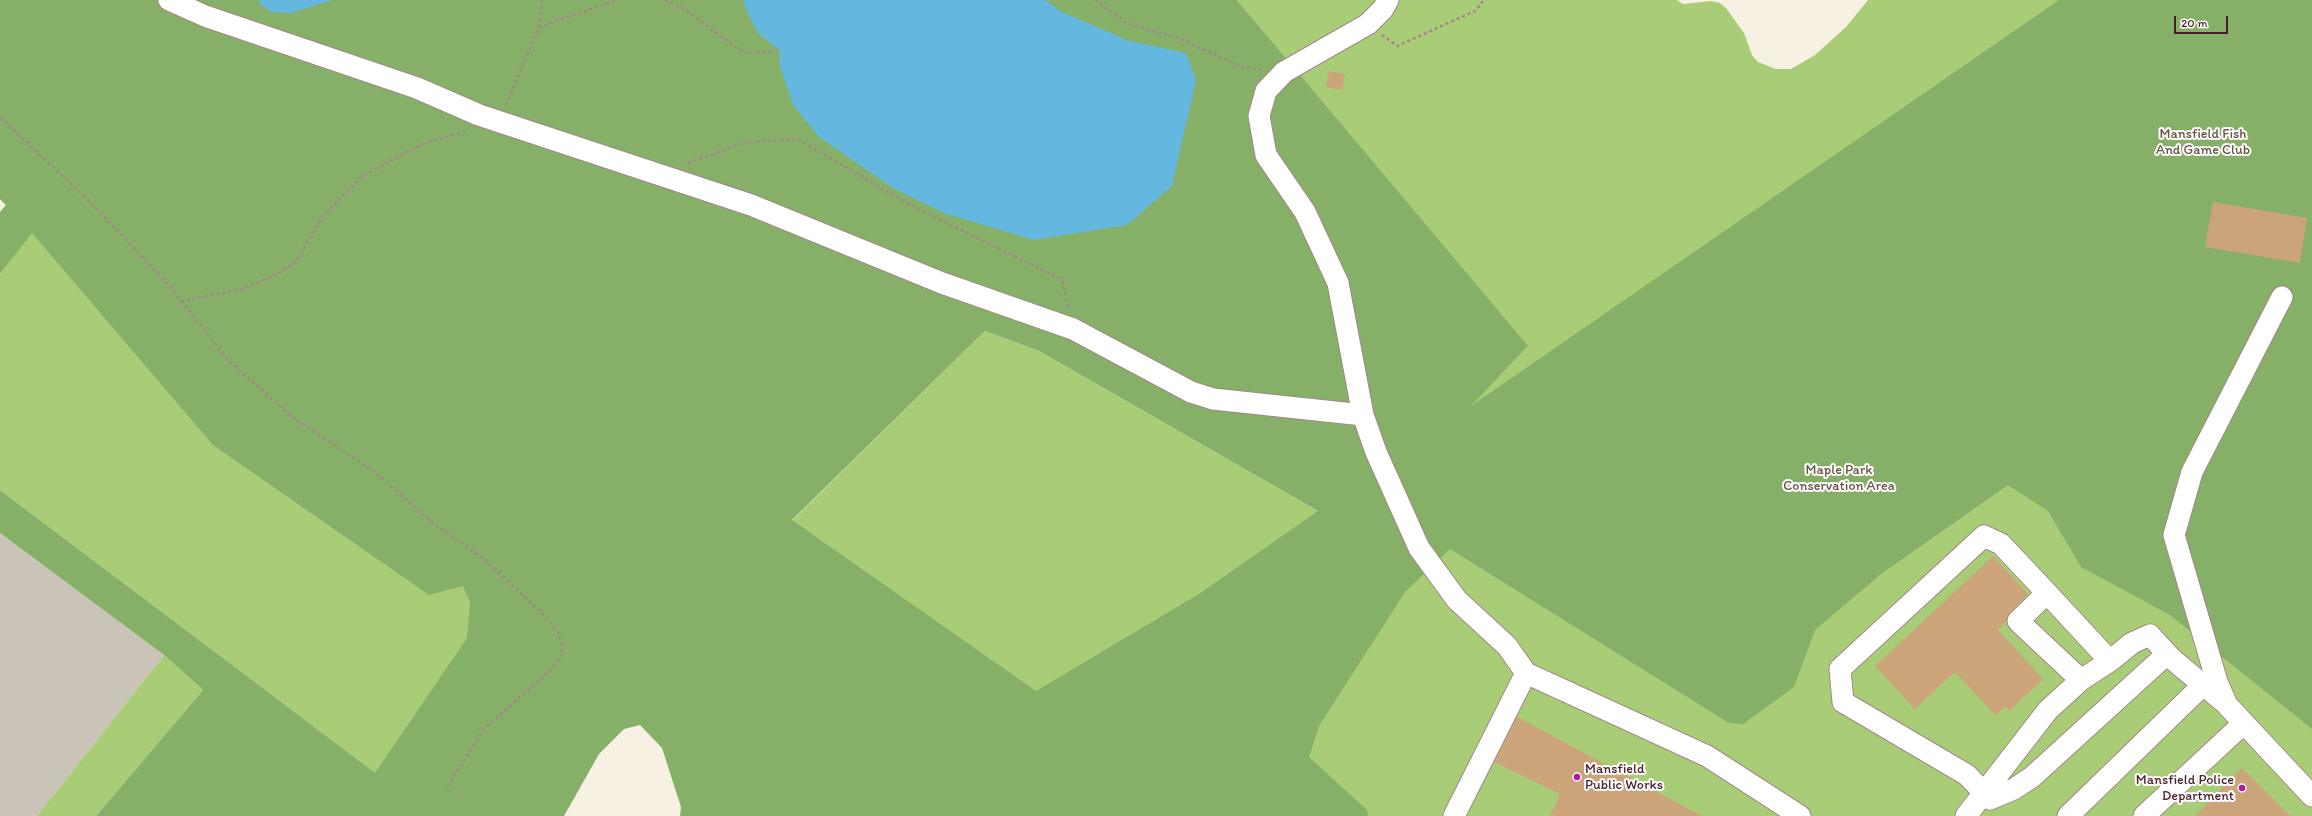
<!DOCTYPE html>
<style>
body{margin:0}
#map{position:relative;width:2312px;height:816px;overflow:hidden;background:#f6f1e2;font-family:Itim,sans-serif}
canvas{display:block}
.scale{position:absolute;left:2174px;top:16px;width:54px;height:18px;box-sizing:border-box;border:2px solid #4a1f2b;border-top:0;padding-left:5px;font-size:12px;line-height:14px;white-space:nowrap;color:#4a1f2b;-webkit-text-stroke:3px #fff;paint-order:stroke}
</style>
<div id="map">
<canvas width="2312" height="816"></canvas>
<div class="scale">20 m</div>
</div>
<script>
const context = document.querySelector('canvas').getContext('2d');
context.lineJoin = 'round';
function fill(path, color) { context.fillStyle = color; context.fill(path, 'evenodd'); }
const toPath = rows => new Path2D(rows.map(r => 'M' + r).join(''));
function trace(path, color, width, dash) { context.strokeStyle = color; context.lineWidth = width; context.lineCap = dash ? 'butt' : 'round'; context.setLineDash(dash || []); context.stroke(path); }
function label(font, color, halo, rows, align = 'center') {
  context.font = font + ' Itim,sans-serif'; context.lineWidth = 4; context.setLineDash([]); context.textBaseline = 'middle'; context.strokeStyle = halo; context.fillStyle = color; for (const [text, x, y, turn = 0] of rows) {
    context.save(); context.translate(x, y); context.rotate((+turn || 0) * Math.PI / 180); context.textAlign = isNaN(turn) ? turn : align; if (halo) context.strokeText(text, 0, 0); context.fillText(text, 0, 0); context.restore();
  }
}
fill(toPath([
 [0,533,164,655,37,816,0,816]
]), '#c9c3b8');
fill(toPath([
 [1237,0,1677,0,1683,4,1711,1,1720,3,1726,8,1744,33,1752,55,1758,62,1776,69,1791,69,1815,55,1846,27,1868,0,2312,0,2312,816,901,816,628,682,985,331,1039,351,1351,530,1527,347],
 [0,142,463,552,554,667,431,816,0,490,0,274,31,232,0,199],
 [164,655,203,690,96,816,37,816]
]), '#a9cd77');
fill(toPath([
 [0,0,1237,0,1528,346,1471,406,2059,0,2312,0,2312,729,2170,615,2081,567,2048,511,2008,485,1881,574,1815,630,1794,687,1743,724,1729,723,1450,549,1405,592,1319,726,1309,757,1367,810,1368,816,680,816,681,807,662,748,640,725,624,729,599,754,564,816,96,816,203,690,164,655,0,533,0,490,375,773,467,638,470,602,463,586,429,595,213,445,32,233,0,274,0,212,6,205,0,199],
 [985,331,1039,351,1318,511,1199,594,1036,691,792,520]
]), '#86b068');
fill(toPath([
 [259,0,332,0,291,13,271,12,259,3],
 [743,0,1045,0,1060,11,1129,41,1186,53,1196,80,1172,186,1127,225,1034,240,944,213,893,188,819,137,793,105,779,63,780,51,758,33,748,14]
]), '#64b8e0');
fill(toPath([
 [1329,71,1345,74,1342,90,1326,87],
 [2213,202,2307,218,2300,263,2205,247],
 [1993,556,2028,594,2010,612,2006,622,1998,630,2043,679,2009,711,2005,707,1995,715,1955,672,1915,709,1875,666],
 [1517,717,1702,816,1550,816,1560,794,1494,762],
 [2242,768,2290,816,2195,816]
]), '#cba579');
const minor = toPath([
 [169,0,205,16,417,88,479,115,751,205,942,283,1073,329,1191,392,1213,399,1363,415],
 [1388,0,1383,9,1368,24,1284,72,1266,91,1259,116,1266,155,1305,212,1338,283,1363,415,1376,452,1419,548,1457,600,1507,646,1526,673],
 [2282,297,2192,472,2174,535,2217,682,2227,705,2312,796],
 [2047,593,2001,544,1984,536,1840,669,1843,702,1967,775,1990,799,2014,789,2032,777,2167,654],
 [2081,680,2018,621,2047,593,2110,661],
 [1454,816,1526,673,1707,756,1800,816],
 [1966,816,2048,710,2081,680,2110,661,2132,643,2150,635,2172,659,2225,703],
 [2068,816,2203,685],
 [2144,816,2244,723]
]);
trace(minor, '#a08886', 23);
trace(toPath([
 [665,0,683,8,744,53,778,51],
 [1095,0,1126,23,1181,39,1242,67,1261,70],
 [539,27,542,0],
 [1382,35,1397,46,1475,11,1484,0],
 [506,105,539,27,618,0],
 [0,117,89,201,166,282,229,361,291,416,375,472,433,523,487,561,549,620,559,634,563,653,554,667,484,729,447,787],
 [688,163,743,143,798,139,907,203,1062,280,1068,307],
 [181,301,243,289,279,273,296,262,323,216,361,177,422,144,468,131]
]), '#a08886', 2.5, [3, 3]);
trace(minor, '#fff', 21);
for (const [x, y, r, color] of [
 [1577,777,4,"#b5179e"],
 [2242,788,4,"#b5179e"]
]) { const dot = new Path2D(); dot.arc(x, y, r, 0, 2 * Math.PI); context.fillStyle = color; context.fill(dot); trace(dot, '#fff', 1.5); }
label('14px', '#665342', '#fff', [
 ["Mansfield Fish",2203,134],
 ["And Game Club",2203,150],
 ["Maple Park",1839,470],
 ["Conservation Area",1839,486]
]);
label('14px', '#4a1f2b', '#fff', [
 ["Mansfield",1585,769],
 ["Public Works",1585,785],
 ["Mansfield Police",2234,780,"right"],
 ["Department",2234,796,"right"]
], 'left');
</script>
